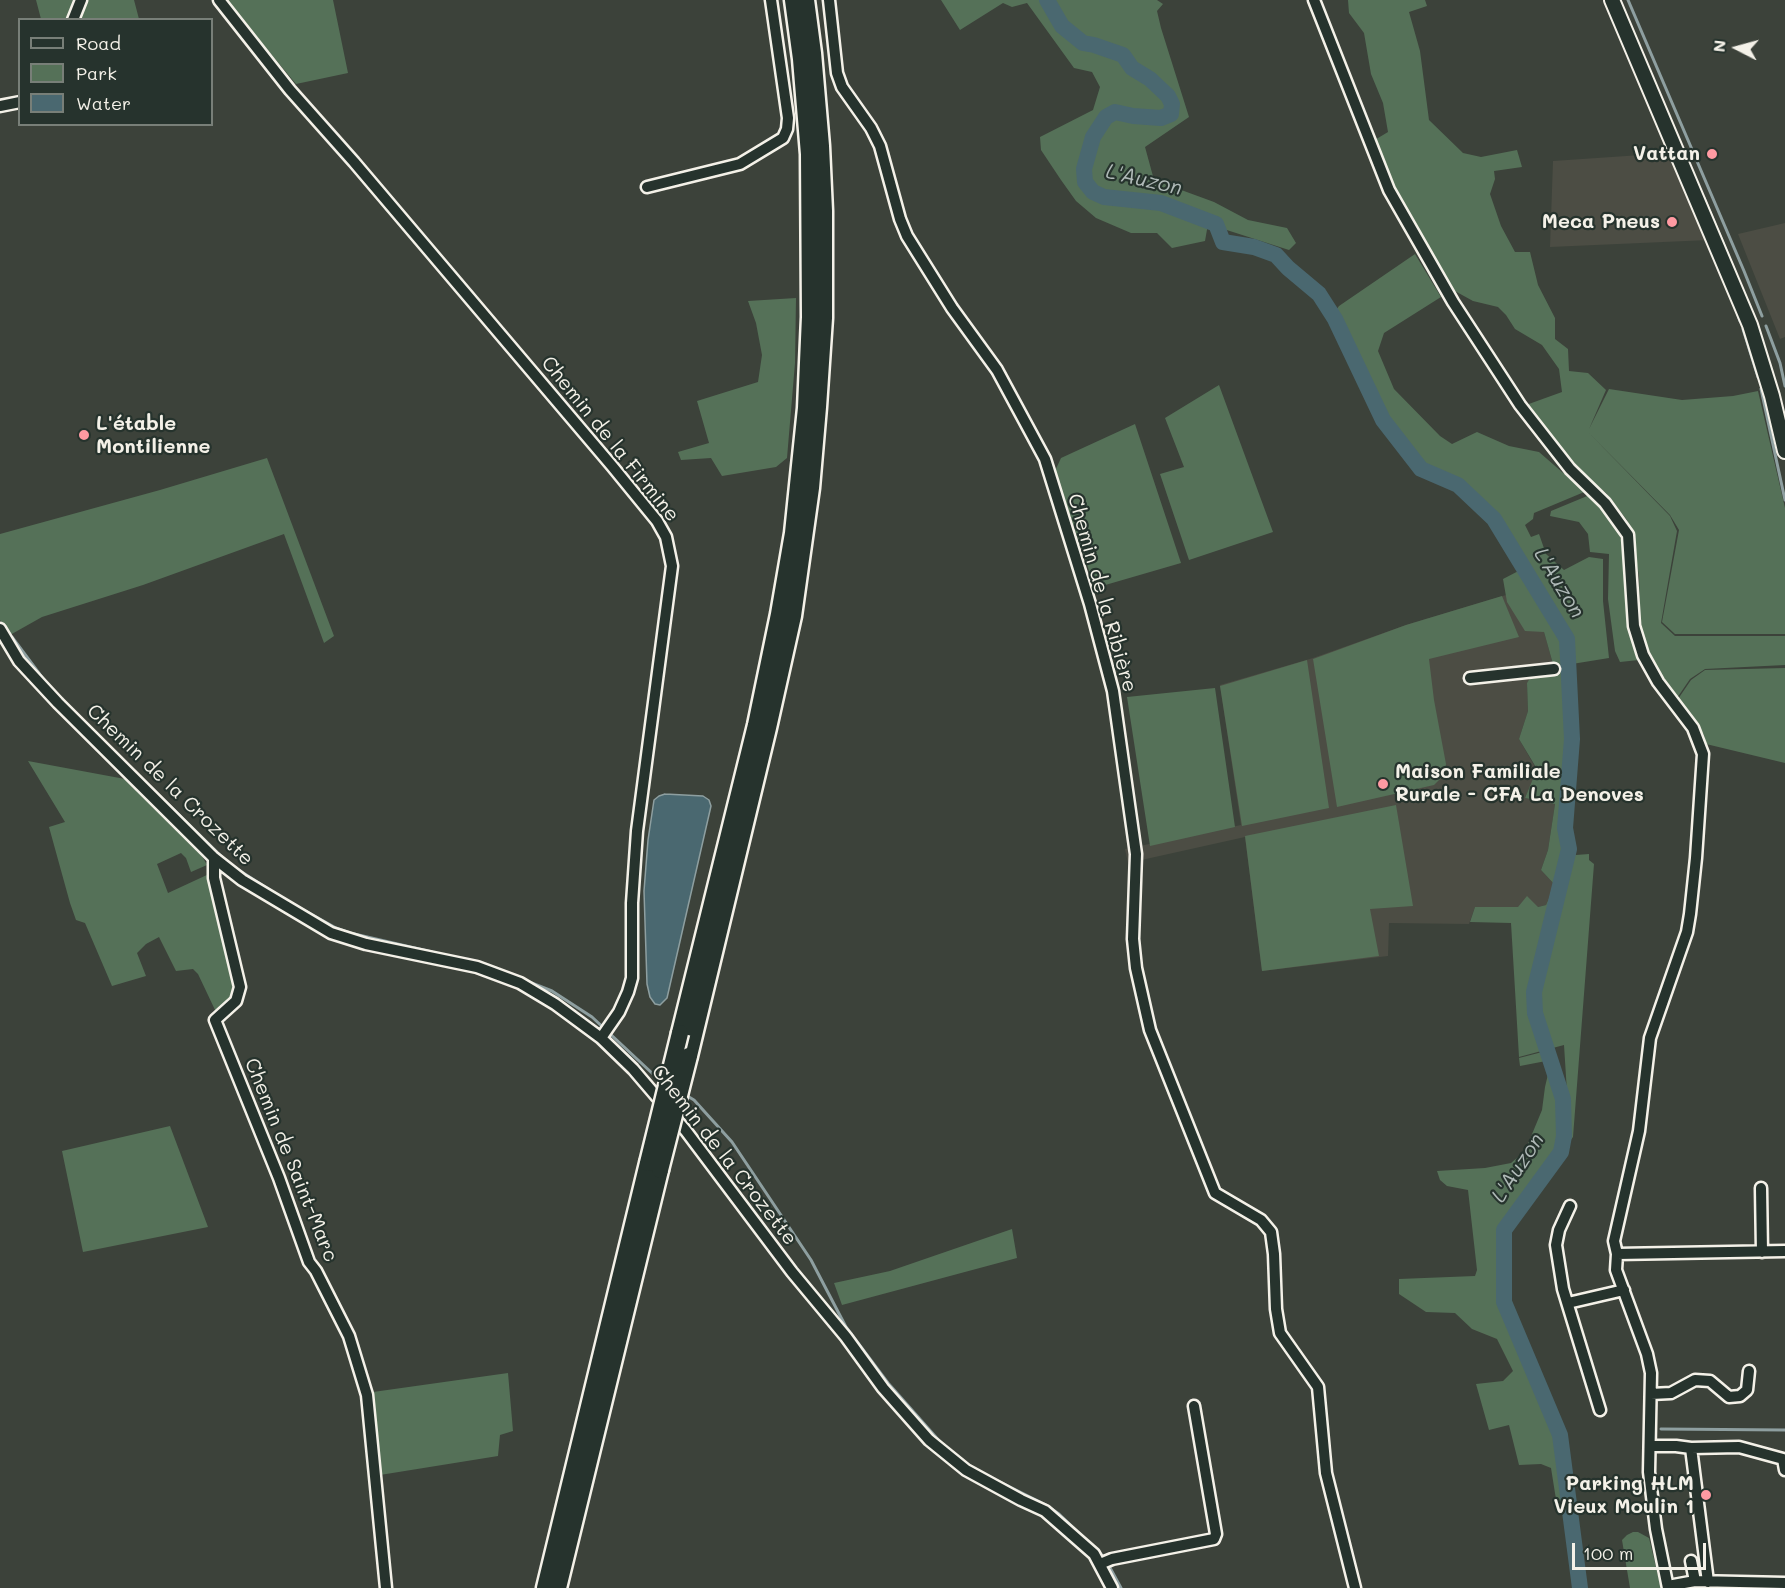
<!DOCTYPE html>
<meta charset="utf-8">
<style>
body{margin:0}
#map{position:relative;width:1785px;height:1588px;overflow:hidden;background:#3c423a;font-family:Mali,sans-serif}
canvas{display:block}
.legend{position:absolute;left:18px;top:18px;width:195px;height:108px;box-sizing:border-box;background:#26332d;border:2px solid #787f78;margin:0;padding:8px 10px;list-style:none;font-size:18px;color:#f4f1e8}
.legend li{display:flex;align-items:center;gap:12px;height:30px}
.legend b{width:30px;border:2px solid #787f78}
.north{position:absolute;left:1707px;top:18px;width:60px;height:60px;-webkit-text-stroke:4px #26332d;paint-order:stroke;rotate:276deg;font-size:16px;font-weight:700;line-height:24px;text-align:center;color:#f4f1e8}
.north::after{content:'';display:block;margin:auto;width:21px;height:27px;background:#f4f1e8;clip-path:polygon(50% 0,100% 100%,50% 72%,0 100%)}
.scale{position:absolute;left:1572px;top:1543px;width:134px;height:27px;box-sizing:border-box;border:3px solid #f4f1e8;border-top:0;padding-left:8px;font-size:18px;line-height:21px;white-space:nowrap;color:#f4f1e8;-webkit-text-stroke:4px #26332d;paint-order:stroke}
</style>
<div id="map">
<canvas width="1785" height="1588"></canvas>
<ul class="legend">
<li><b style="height:8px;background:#26332d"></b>Road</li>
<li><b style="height:16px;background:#557158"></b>Park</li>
<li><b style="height:16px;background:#4a6870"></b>Water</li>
</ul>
<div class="north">N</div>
<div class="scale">100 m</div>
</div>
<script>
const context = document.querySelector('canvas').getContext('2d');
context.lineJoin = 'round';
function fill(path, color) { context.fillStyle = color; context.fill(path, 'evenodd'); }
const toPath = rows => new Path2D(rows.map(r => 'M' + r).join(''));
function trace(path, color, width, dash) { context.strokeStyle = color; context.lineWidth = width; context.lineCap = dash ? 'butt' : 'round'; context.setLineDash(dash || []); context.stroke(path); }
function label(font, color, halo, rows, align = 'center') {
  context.font = font + ' Mali,sans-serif'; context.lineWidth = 4.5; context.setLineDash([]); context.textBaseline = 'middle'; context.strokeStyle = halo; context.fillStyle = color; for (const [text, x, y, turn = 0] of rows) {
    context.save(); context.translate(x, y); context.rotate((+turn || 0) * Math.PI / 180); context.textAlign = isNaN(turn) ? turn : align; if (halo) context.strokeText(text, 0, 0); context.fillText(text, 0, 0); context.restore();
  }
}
fill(toPath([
 [1670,153,1709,240,1550,247,1553,161],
 [1785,223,1785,337,1780,339,1738,234],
 [1506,595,1544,632,1553,664,1527,683,1528,711,1519,739,1537,770,1525,798,1555,804,1548,850,1541,870,1555,885,1546,905,1538,907,1475,907,1469,924,1389,923,1388,956,1262,971,1245,837,1128,863,1125,849,1241,825,1220,685,1313,658,1406,625]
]), '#4c4d44');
fill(toPath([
 [36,0,74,0,66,20,41,19],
 [86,0,134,0,139,19,79,20],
 [226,0,333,0,348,73,296,84],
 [941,0,1157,0,1163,4,1157,11,1161,28,1189,117,1145,147,1154,180,1214,202,1248,220,1287,228,1296,243,1289,250,1208,224,1205,241,1172,248,1157,233,1131,233,1096,218,1076,201,1061,180,1041,150,1040,137,1093,110,1100,87,1092,72,1074,68,1027,3,1012,7,1003,3,960,30],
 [1348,0,1425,0,1427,6,1409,12,1420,51,1429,120,1463,153,1481,157,1517,150,1522,167,1494,171,1495,179,1490,194,1501,226,1515,252,1530,252,1538,285,1555,318,1555,339,1568,349,1569,371,1588,373,1606,390,1589,429,1609,389,1682,400,1733,396,1758,391,1785,508,1785,634,1675,634,1662,622,1679,530,1670,515,1588,432,1670,516,1677,531,1661,623,1675,636,1785,636,1785,665,1705,669,1690,679,1677,698,1669,689,1657,671,1644,644,1640,620,1639,576,1634,547,1627,520,1606,493,1583,474,1557,448,1526,405,1562,392,1559,369,1542,345,1515,329,1506,315,1498,307,1473,301,1453,290,1433,265,1394,193,1373,141,1388,132,1383,103,1371,74,1364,33,1349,13],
 [1415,254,1441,297,1384,333,1378,351,1394,389,1440,436,1452,444,1477,432,1509,446,1539,452,1562,472,1589,490,1534,513,1533,519,1525,525,1531,537,1539,534,1546,554,1564,570,1589,557,1603,559,1603,601,1609,658,1572,664,1575,732,1566,826,1572,838,1570,850,1576,855,1589,854,1589,860,1594,864,1573,1137,1566,1146,1567,1092,1564,1045,1519,1057,1511,923,1470,922,1475,907,1518,907,1527,896,1538,907,1546,905,1555,885,1541,870,1548,850,1555,804,1525,798,1537,769,1519,739,1528,711,1527,683,1535,670,1553,664,1544,632,1525,631,1507,602,1503,579,1528,566,1498,516,1460,482,1425,466,1388,417,1334,313,1339,306],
 [796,298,795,363,787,458,776,467,722,476,711,458,681,460,678,452,709,443,697,401,758,382,762,355,756,323,748,301],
 [1219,385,1273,532,1189,560,1160,474,1184,467,1165,418],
 [1135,424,1181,563,1095,588,1055,471,1061,458],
 [267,458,334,636,324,643,284,534,143,585,42,617,10,635,0,620,0,534,160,490],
 [1592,494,1616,524,1621,540,1629,620,1639,660,1620,662,1615,651,1608,599,1609,554,1590,552,1588,534,1579,522,1550,516,1551,511],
 [1502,596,1519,637,1429,659,1434,700,1446,764,1445,774,1434,785,1337,807,1313,659,1406,625],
 [1307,660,1329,808,1242,826,1220,686],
 [1785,668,1785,763,1706,744,1704,735,1695,720,1678,699,1691,680,1705,670],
 [1215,688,1235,827,1150,846,1127,697],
 [28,761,125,779,199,851,207,865,191,872,186,858,181,853,157,864,168,893,209,874,233,975,236,998,216,1012,198,974,193,969,176,971,159,937,146,944,137,953,146,976,112,986,85,923,76,920,70,903,49,827,65,822],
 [1396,805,1413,906,1370,909,1379,956,1262,971,1245,836],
 [1546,1051,1561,1099,1562,1141,1560,1151,1501,1232,1501,1302,1558,1436,1570,1518,1558,1512,1551,1468,1541,1464,1519,1465,1509,1425,1489,1430,1476,1384,1503,1381,1513,1371,1497,1339,1472,1329,1455,1313,1426,1312,1399,1294,1399,1279,1475,1276,1477,1270,1468,1190,1447,1186,1440,1180,1437,1171,1485,1168,1511,1163,1525,1151,1542,1110,1545,1087,1549,1070,1546,1061,1520,1066,1519,1058],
 [170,1126,208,1227,83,1252,62,1151],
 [1012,1229,1017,1258,842,1305,834,1283,890,1271],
 [508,1373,513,1431,500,1435,498,1456,380,1475,373,1392],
 [1633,1532,1638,1532,1649,1538,1661,1588,1630,1588,1622,1540,1627,1535]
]), '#557158');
const water = toPath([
 [665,794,703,796,709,800,711,806,667,998,660,1005,655,1004,650,997,647,984,644,891,648,840,654,800,659,796,665,794]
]);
fill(water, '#4a6870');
trace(water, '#8e9fa0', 1.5);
trace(toPath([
 [1628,0,1744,271,1762,316],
 [1704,198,1736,274],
 [1735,306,1740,321],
 [1766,326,1780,363,1785,386],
 [1743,329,1758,377],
 [1761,389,1785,500],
 [12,637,47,684],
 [62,700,226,861],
 [234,867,279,896],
 [300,908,336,928,350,933,432,952],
 [482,964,504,972],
 [524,980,552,991,592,1017,653,1074,664,1080],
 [684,1094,694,1100,732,1142,811,1260,846,1327,888,1383,942,1444],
 [1661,1429,1785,1430],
 [1000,1482,1046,1505,1059,1514,1105,1558],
 [1108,1564,1121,1588]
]), '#8e9fa0', 3);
trace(toPath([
 [1047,0,1062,26,1083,43,1094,45,1123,55,1132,68,1150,79,1168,96,1172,104,1171,114,1161,118,1133,116,1115,112,1106,117,1093,137,1084,169,1085,182,1093,192,1104,197,1161,203,1216,224,1223,242,1254,247,1276,255,1288,268,1319,294,1335,319,1383,420,1421,469,1458,485,1494,519,1567,639,1572,739,1565,828,1569,849,1534,992,1535,1013,1563,1099,1564,1136,1561,1152,1504,1230,1504,1302,1560,1435,1580,1588]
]), '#4a6870', 16);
const minor = toPath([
 [219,0,290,90,354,162,612,466,657,521,666,537,672,566,637,831,632,903,632,978,628,992,619,1012,601,1038],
 [829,0,837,73,842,87,871,128,880,146,900,219,907,236,952,308,997,370,1045,459,1090,604,1113,691,1136,854,1133,939,1136,968,1150,1030,1215,1193,1261,1220,1271,1232,1274,1254,1276,1309,1280,1333,1318,1387,1326,1473,1355,1588],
 [1314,0,1389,190,1453,302,1520,405,1570,469,1605,503,1628,535,1634,626,1643,655,1658,682,1693,728,1703,754,1696,858,1690,914,1687,932,1650,1038,1639,1131,1614,1241,1617,1254,1616,1270,1647,1354,1651,1373,1649,1472,1656,1529,1668,1588],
 [73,20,81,0],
 [0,106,20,102],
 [647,187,740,164,783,138,787,129,788,118,771,0],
 [0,629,19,661,58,703,214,858,242,880,331,933,366,944,477,967,520,983,555,1004,601,1038,633,1069,686,1131,792,1272,846,1337,883,1388,929,1440,966,1470,1021,1500,1045,1511,1094,1554,1112,1588],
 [1470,678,1554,669],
 [214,858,214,878,240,987,236,1001,215,1020,279,1178,309,1262,316,1271,349,1336,367,1395,386,1588],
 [1761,1188,1762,1252],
 [1570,1206,1559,1230,1556,1245,1563,1289,1600,1410],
 [1617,1254,1785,1251],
 [1568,1303,1624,1290],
 [1651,1394,1671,1393,1695,1380,1710,1381,1729,1397,1740,1396,1747,1390,1749,1371],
 [1650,1446,1676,1446,1691,1448,1739,1447,1783,1459,1785,1470],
 [1691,1448,1708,1582],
 [1691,1561,1695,1581],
 [1100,1564,1112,1559,1214,1539,1216,1534,1194,1406],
 [1668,1586,1695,1581,1785,1583]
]);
const secondary = toPath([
 [1612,0,1750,325,1772,396,1785,451]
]);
const trunk = toPath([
 [680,1033,756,725,779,614,793,533,806,408,810,317,809,154,801,59,793,0],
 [689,1056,768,728,793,616,811,488,818,407,824,318,824,211,821,146,813,53,806,0],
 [545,1588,648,1163],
 [558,1588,660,1170]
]);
trace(minor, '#f4f1e8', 15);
trace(secondary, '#f4f1e8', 18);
trace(trunk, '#f4f1e8', 21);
trace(minor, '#26332d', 10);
trace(secondary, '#26332d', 14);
trace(trunk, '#26332d', 16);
const trunkBridge = toPath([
 [648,1163,680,1033],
 [660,1170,689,1056]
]);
trace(trunkBridge, '#f4f1e8', 21, []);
trace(trunkBridge, '#26332d', 16);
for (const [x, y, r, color] of [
 [1712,154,6,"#ff9aa2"],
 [1672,222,6,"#ff9aa2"],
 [84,435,6,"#ff9aa2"],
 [1383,784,6,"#ff9aa2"],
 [1706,1495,6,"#ff9aa2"]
]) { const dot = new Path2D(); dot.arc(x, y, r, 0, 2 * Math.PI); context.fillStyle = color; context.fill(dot); trace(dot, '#26332d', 2); }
label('bold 20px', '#f4f1e8', '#26332d', [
 ["Vattan",1700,154],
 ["Meca Pneus",1660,222],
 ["L'étable",96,424,"left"],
 ["Montilienne",96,447,"left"],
 ["Maison Familiale",1395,772,"left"],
 ["Rurale - CFA La Denoves",1395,795,"left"],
 ["Parking HLM",1694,1484],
 ["Vieux Moulin 1",1694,1507]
], 'right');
label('20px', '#f4f1e8', '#26332d', [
 ["Chemin de la Firmine",610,439,51],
 ["Chemin de la Ribière",1102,593,74],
 ["Chemin de la Crozette",170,785,44],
 ["Chemin de la Crozette",724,1155,52],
 ["Chemin de Saint-Marc",291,1160,68]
]);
label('italic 21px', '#b0bab8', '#26332d', [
 ["L'Auzon",1144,180,13],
 ["L'Auzon",1559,583,59],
 ["L'Auzon",1518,1168,-57]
]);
</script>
